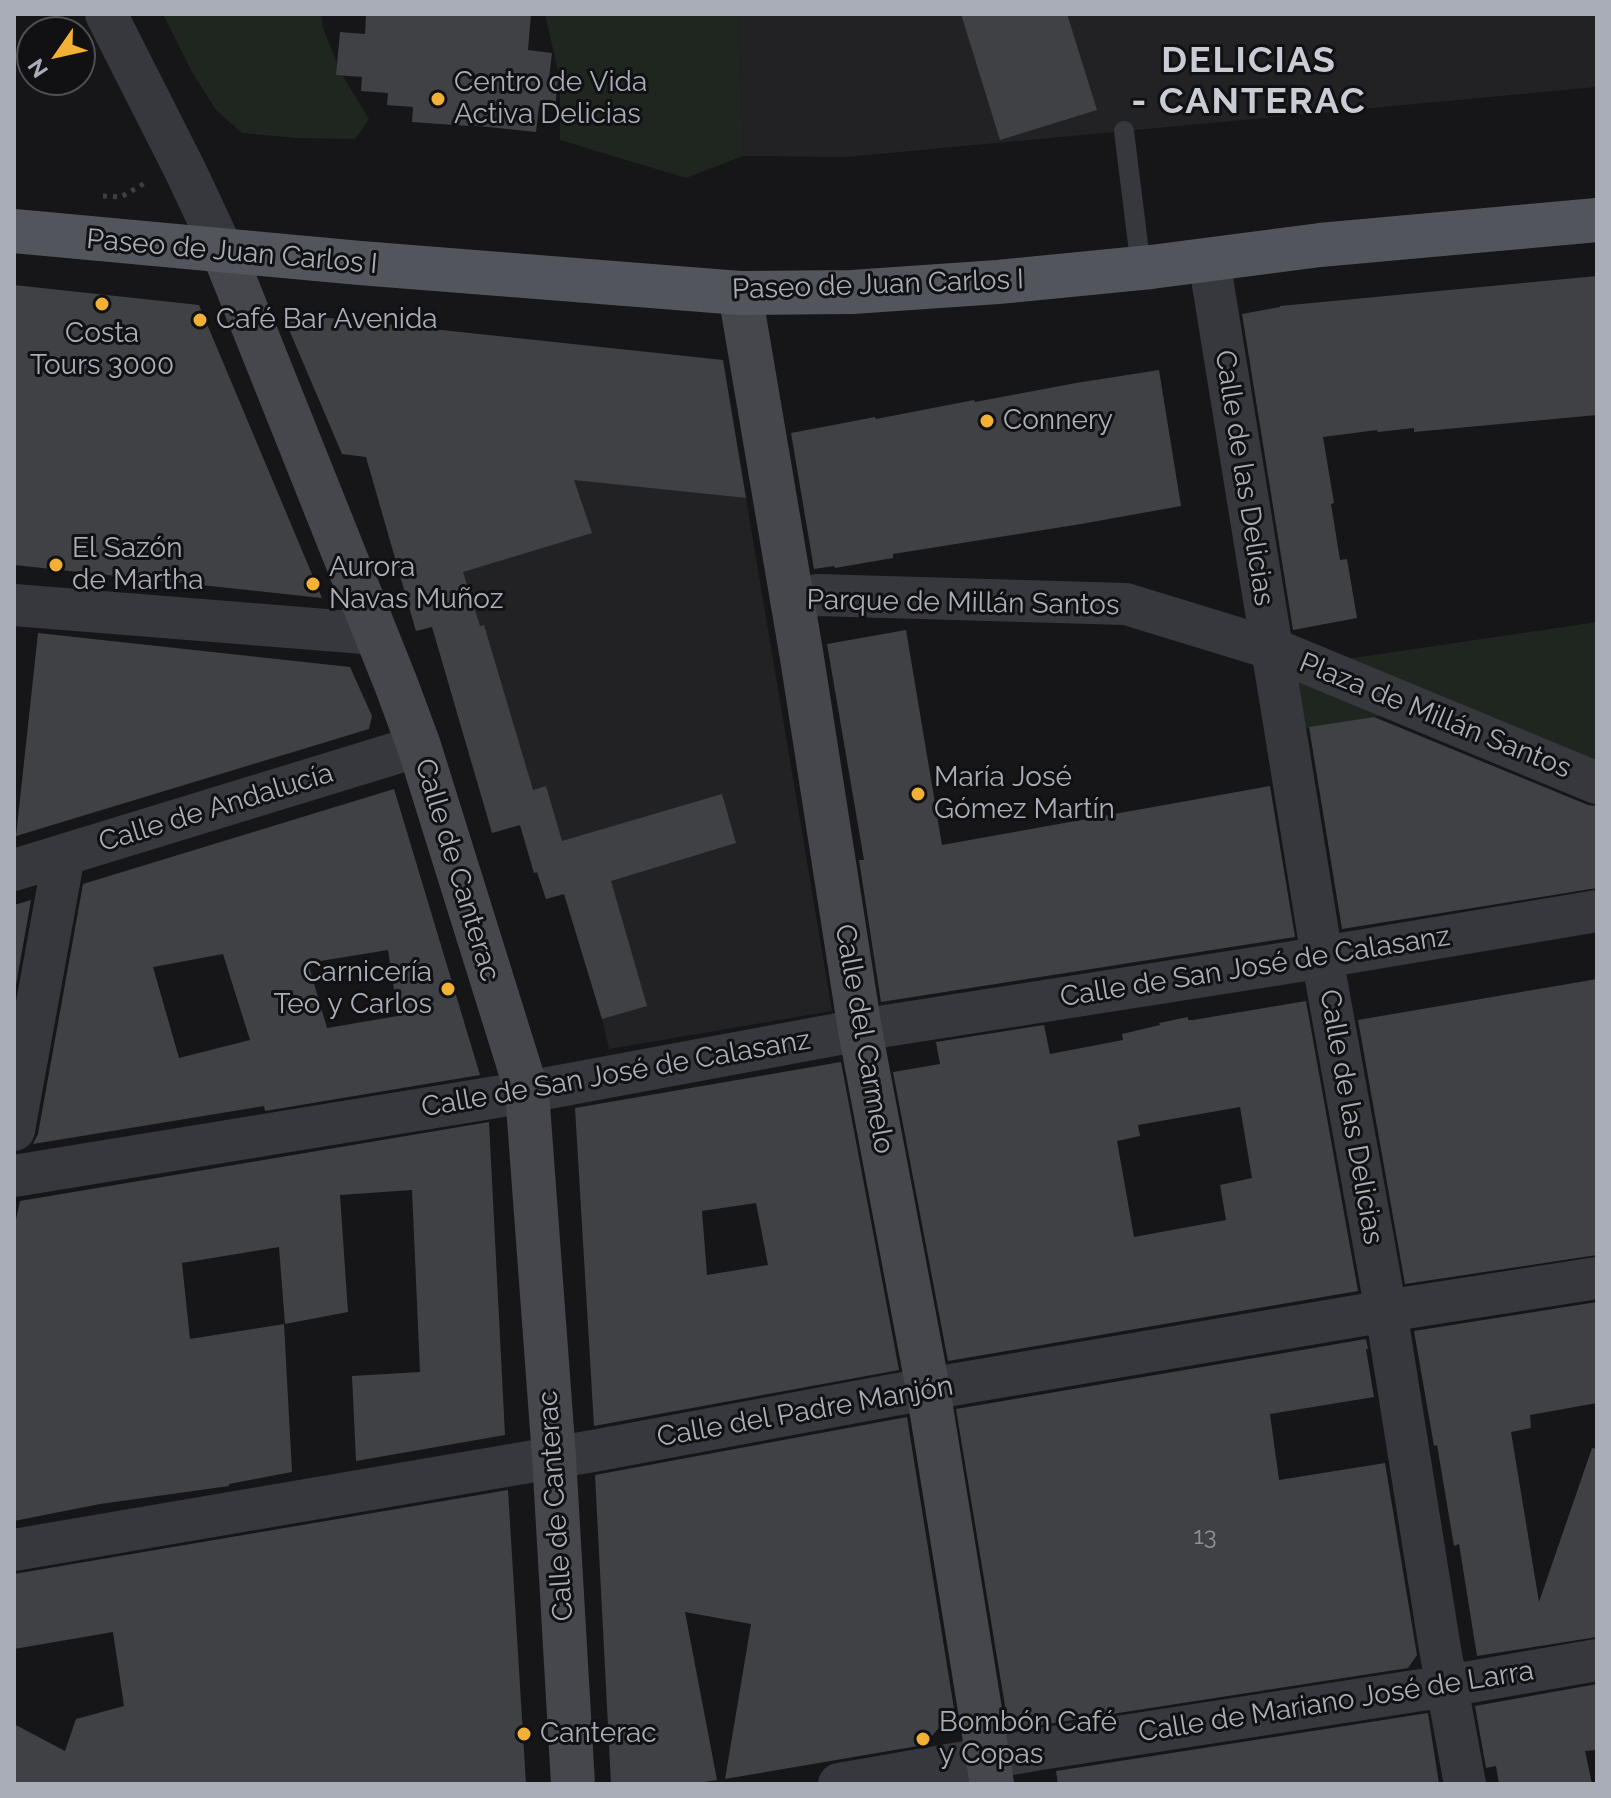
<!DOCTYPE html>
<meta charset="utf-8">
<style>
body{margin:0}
#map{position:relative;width:1611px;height:1798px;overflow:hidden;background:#161618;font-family:Raleway,sans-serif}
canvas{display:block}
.frame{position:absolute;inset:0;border:16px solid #a8adb8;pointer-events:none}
.north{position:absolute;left:16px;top:16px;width:80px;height:80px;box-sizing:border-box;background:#111113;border:2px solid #4d4f55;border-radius:50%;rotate:236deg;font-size:22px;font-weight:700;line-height:32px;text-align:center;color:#a8adb8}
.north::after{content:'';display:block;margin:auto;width:28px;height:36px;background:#f2b134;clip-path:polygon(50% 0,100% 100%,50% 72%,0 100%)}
</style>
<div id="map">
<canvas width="1611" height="1798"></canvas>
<div class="frame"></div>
<div class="north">N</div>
</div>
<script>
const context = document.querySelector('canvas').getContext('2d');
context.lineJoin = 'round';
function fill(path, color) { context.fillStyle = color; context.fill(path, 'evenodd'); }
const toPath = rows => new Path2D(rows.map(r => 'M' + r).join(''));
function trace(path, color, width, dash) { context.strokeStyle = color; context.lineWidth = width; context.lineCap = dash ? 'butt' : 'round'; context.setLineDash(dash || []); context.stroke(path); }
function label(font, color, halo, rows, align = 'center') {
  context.font = font + ' Raleway,sans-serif'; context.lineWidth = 6; context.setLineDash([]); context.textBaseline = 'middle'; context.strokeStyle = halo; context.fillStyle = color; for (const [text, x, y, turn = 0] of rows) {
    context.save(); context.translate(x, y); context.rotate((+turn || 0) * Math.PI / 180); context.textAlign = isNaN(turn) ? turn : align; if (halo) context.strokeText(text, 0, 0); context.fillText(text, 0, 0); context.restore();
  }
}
fill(toPath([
 [739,14,1597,14,1597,87,846,157,743,156],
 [366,457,746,498,832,1011,609,1049,602,1019,565,894,546,899,538,873,534,873,520,825,492,833,435,626,416,631]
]), '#222225');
fill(toPath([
 [163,14,321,14,323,28,341,73,369,119,355,139,296,138,242,133,216,110,192,72],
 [545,14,739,14,743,156,686,178,560,140,560,80],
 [1597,622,1597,785,1405,712,1306,728,1292,667]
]), '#1e261f');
fill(toPath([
 [366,14,531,14,528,50,552,53,549,78,558,79,555,108,539,106,536,132,469,125,468,126,412,122,413,107,387,105,388,93,361,91,362,77,336,75,340,32,365,34],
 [961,14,1067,14,1097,110,1000,140],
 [1597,276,1597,415,1414,432,1414,428,1378,432,1377,430,1323,437,1334,503,1331,504,1340,560,1347,559,1357,618,1293,630,1242,314,1280,307,1280,306],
 [14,285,199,305,322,598,14,565],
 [282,313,723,360,746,498,574,480,592,533,463,572,480,626,484,625,533,790,546,786,562,841,722,794,736,843,611,881,647,1006,602,1019,564,894,546,899,537,872,534,873,520,825,492,833,432,627,416,631,366,457,342,454],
 [1159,370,1181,506,1081,524,893,554,893,558,835,568,834,566,814,569,791,433,875,417,876,419,974,400,975,402,1076,383],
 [906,630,942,845,1270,786,1295,937,881,1002,859,860,864,860,827,644],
 [38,633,350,667,372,716,369,729,16,836],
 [1374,717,1588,805,1597,806,1597,888,1342,929,1309,727],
 [394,789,480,1075,265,1111,264,1106,33,1144,38,1134,83,884],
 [388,950,398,1016,327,1028,308,963],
 [223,954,250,1040,179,1058,153,967],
 [31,900,14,996,14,905],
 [1597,979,1597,1255,1405,1284,1358,1020],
 [1306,1001,1358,1291,948,1361,893,1072,940,1064,936,1042,1044,1025,1050,1054,1123,1040,1122,1034,1160,1025,1159,1023,1188,1017,1188,1020,1193,1020],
 [1240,1107,1252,1178,1220,1185,1226,1220,1134,1237,1117,1141,1140,1136,1138,1125],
 [841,1062,899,1370,594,1426,575,1108],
 [756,1203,768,1265,707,1275,702,1211],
 [489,1122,505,1435,356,1461,352,1376,420,1372,412,1190,340,1195,348,1312,285,1324,279,1247,182,1263,190,1339,284,1324,292,1472,229,1484,229,1486,100,1504,14,1521,14,1229,20,1201],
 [1597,1302,1597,1403,1530,1415,1531,1428,1511,1432,1539,1602,1592,1448,1597,1449,1597,1637,1477,1656,1459,1544,1454,1546,1437,1445,1434,1446,1414,1331],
 [1366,1339,1368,1349,1366,1349,1374,1397,1270,1414,1279,1480,1385,1463,1417,1655,1408,1668,1009,1730,956,1409],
 [907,1417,955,1715,951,1714,924,1745,725,1779,751,1624,685,1612,717,1780,692,1784,611,1784,595,1475],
 [508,1490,526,1784,14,1784,14,1724,65,1751,76,1719,124,1706,113,1632,14,1649,14,1574],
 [1597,1684,1597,1750,1585,1751,1592,1784,1499,1784,1496,1766,1486,1768,1475,1706],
 [1428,1713,1439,1784,1058,1784,1056,1771]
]), '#404145');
trace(toPath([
 [103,196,121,197,145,183,147,180]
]), '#3d3f44', 5, [4, 6]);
trace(toPath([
 [1124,131,1141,268]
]), '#37383d', 20);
trace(toPath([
 [106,14,185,170,223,251],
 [1209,260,1322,957,1386,1311,1440,1649,1465,1784],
 [791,600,818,595,1126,604,1273,649,1597,783],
 [14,605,376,634],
 [14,870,419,746],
 [14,1130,64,855],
 [14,1176,527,1092,860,1030,1293,962,1597,911],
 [14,1550,593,1451,893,1395,1386,1311,1597,1278],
 [839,1784,1040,1749,1447,1686,1597,1660]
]), '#37383d', 42);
trace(toPath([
 [223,251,396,684,419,746,527,1092,554,1457,573,1784],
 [740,293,802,658,860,1030,928,1389,992,1784]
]), '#45474d', 44);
trace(toPath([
 [14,231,360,263,740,293,852,292,998,282,1151,267,1320,245,1597,220]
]), '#53555c', 44);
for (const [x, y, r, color] of [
 [438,99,8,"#f2b134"],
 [102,304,8,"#f2b134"],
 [200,320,8,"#f2b134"],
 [987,421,8,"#f2b134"],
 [56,565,8,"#f2b134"],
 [313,584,8,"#f2b134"],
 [918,794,8,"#f2b134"],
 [448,989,8,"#f2b134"],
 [524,1734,8,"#f2b134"],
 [923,1739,8,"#f2b134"]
]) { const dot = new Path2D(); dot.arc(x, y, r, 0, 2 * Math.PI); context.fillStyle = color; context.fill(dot); trace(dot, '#111113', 3); }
label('24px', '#8e929b', null, [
 ["13",1205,1537]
]);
label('28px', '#a8adb8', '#111113', [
 ["Centro de Vida",454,83],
 ["Activa Delicias",454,115],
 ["Café Bar Avenida",216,320],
 ["Costa",102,334,"center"],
 ["Tours 3000",102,366,"center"],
 ["Connery",1003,421],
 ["El Sazón",72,549],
 ["de Martha",72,581],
 ["Aurora",329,568],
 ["Navas Muñoz",329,600],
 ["María José",934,778],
 ["Gómez Martín",934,810],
 ["Carnicería",432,973,"right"],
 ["Teo y Carlos",432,1005,"right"],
 ["Bombón Café",939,1723],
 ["y Copas",939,1755],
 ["Canterac",540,1734]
], 'left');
label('28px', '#a8adb8', '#111113', [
 ["Paseo de Juan Carlos I",232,252,5],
 ["Paseo de Juan Carlos I",878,285,-2],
 ["Calle de las Delicias",1244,478,81],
 ["Parque de Millán Santos",963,603,1],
 ["Plaza de Millán Santos",1435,716,22],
 ["Calle de Andalucía",216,808,-17],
 ["Calle de Canterac",457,870,73],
 ["Calle de San José de Calasanz",1255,967,-9],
 ["Calle del Carmelo",864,1039,80],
 ["Calle de San José de Calasanz",616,1074,-10],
 ["Calle de las Delicias",1351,1117,80],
 ["Calle del Padre Manjón",805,1412,-10],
 ["Calle de Canterac",556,1506,-94],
 ["Calle de Mariano José de Larra",1336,1702,-9]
]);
context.letterSpacing = '2px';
label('bold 36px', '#c9ccd4', '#111113', [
 ["DELICIAS",1249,61],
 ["- CANTERAC",1249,102]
]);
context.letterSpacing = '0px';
</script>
